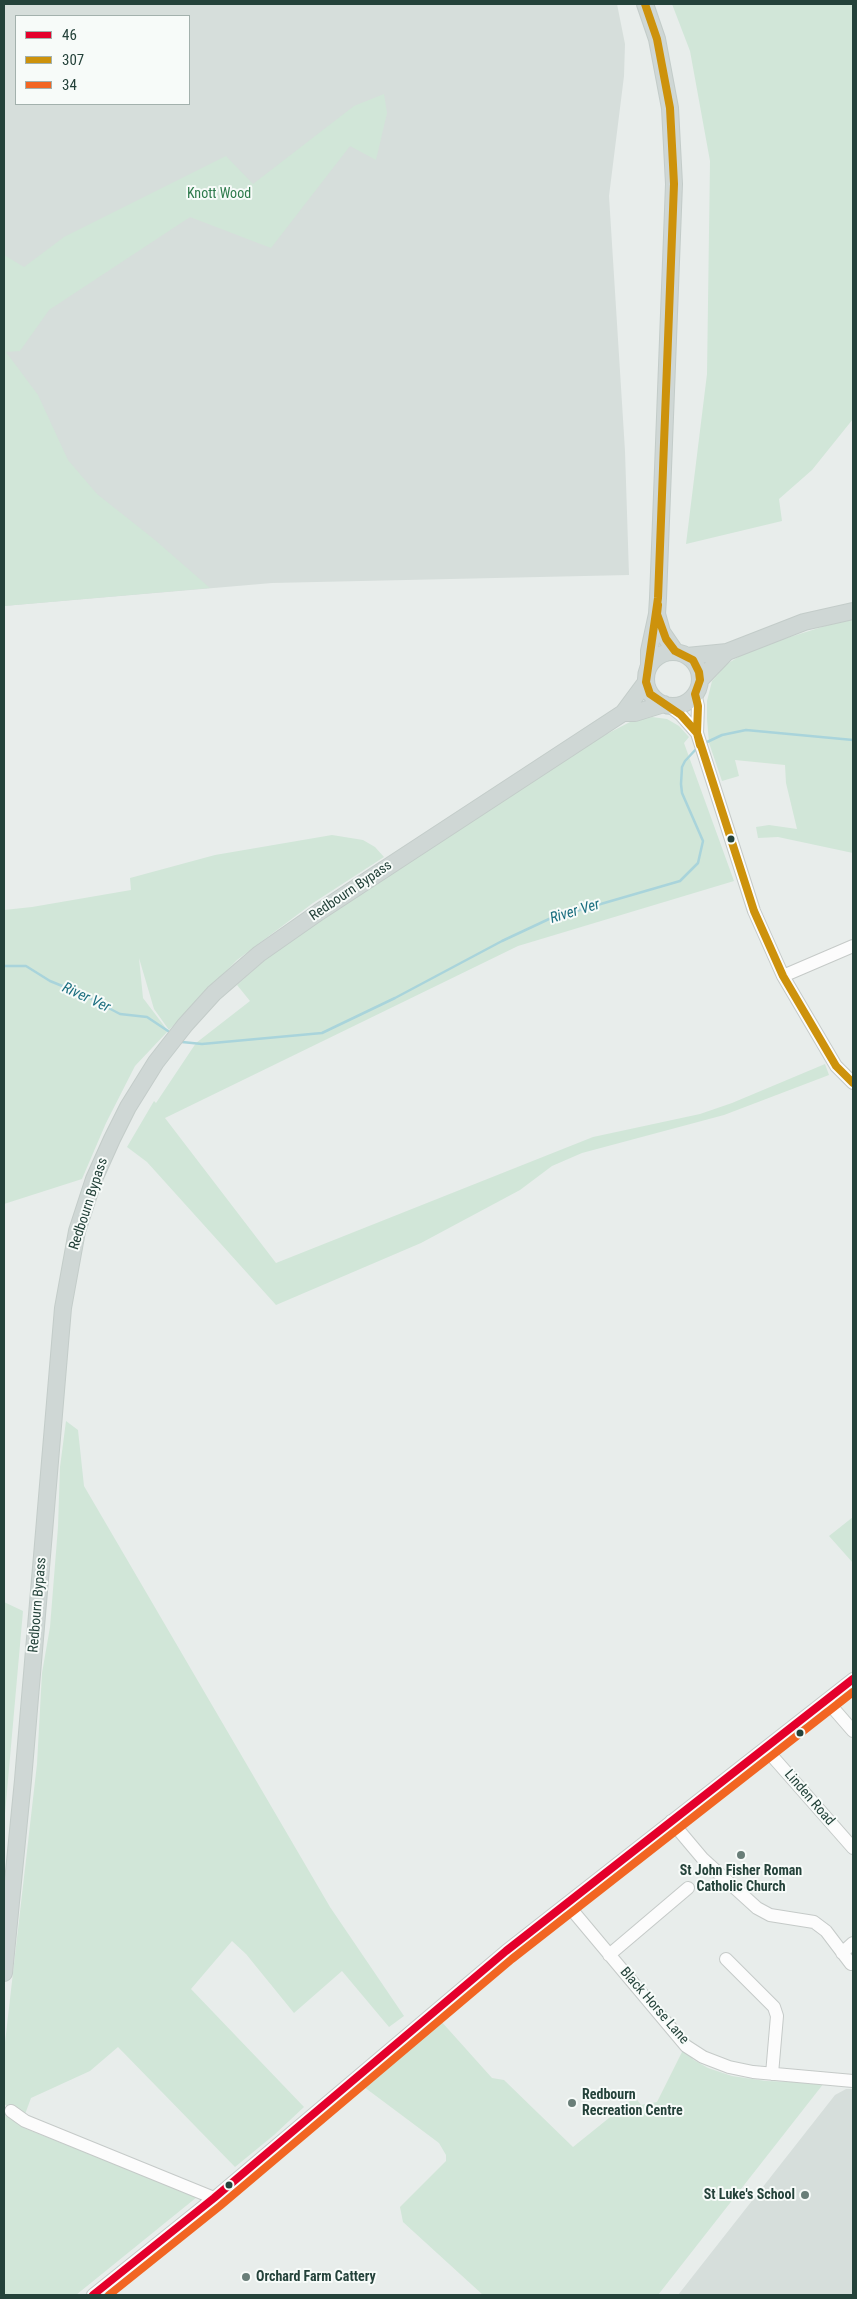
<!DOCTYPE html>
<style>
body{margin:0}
#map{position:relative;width:857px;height:2299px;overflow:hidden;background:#e8edeb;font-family:"Roboto Condensed",sans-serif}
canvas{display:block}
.frame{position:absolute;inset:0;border:5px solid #24423a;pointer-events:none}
.legend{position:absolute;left:15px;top:15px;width:175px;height:90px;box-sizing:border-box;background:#f7fbf9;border:1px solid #a3b1ad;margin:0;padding:6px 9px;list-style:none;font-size:15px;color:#24423a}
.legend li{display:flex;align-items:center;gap:10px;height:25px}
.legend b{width:25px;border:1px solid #a3b1ad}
</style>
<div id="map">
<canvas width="857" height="2299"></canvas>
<div class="frame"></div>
<ul class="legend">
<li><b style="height:6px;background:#e4002b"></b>46</li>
<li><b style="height:6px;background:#cd920c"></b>307</li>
<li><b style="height:6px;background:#f26522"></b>34</li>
</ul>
</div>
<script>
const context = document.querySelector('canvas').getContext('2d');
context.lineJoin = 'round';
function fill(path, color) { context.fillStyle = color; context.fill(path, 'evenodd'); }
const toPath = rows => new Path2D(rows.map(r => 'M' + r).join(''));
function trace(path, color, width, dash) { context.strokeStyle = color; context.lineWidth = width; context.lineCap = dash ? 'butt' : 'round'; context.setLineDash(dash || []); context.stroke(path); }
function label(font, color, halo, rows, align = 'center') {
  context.font = font + ' "Roboto Condensed",sans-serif'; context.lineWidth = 4; context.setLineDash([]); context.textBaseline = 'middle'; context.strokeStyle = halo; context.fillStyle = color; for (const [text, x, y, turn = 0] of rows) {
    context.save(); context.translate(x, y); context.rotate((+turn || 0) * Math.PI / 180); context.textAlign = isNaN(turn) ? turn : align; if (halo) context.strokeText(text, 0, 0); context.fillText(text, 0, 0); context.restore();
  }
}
fill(toPath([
 [4,4,617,4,625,44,624,76,609,196,625,451,629,575,272,583,4,606],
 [16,16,189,16,189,104,16,104],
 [846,2089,853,2089,853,2295,678,2295,835,2095]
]), '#d6dedb');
fill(toPath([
 [672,4,853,4,853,419,812,470,779,499,782,521,686,544,707,374,710,161,690,51],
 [384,94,387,113,376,160,350,146,271,248,190,217,49,310,20,351,6,352,38,395,68,460,97,494,155,540,210,588,4,606,4,255,24,267,64,237,226,156,253,184,354,106],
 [853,620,853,853,778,837,758,838,756,827,769,825,797,829,786,783,785,765,735,760,739,776,722,781,709,743,707,719,707,701,712,681,727,664,751,649,835,623],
 [652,717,667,719,679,726,689,737,684,743,734,881,518,946,165,1118,276,1263,593,1137,700,1114,732,1103,825,1064,829,1075,724,1115,582,1153,552,1166,520,1190,421,1243,276,1305,147,1162,127,1147,154,1101,156,1103,196,1043,250,1001,237,985,266,959,363,888,597,739,630,722],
 [332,835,363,840,375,847,384,857,313,903,237,960,169,1030,154,1009,139,958,143,998,168,1031,135,1066,106,1123,82,1179,4,1204,4,910,32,907,131,890,130,878,215,855],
 [66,1421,78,1430,84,1486,330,1907,404,2016,389,2027,342,1971,294,2013,246,1954,232,1941,191,1989,304,2107,274,2135,235,2167,118,2047,90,2071,31,2098,24,2117,4,2104,4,2051,37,1764,42,1673,50,1627,58,1527,60,1467],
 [853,1517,853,1563,829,1536],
 [4,1602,23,1611,4,1825],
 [440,2020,492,2078,504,2080,573,2147,635,2097,641,2105,657,2102,683,2050,694,2060,708,2068,732,2076,766,2081,824,2083,658,2295,483,2295,403,2222,400,2207,446,2161,446,2155,439,2143,360,2084],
 [4,2114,24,2128,197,2197,76,2295,4,2295]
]), '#d1e6d8');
trace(toPath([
 [705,743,722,735,746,730,853,740],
 [4,966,26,966,50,981,82,994,120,1014,147,1017,168,1031],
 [182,1042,202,1044,322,1033,395,998,502,941,549,919,680,881,698,863,703,841,682,793,681,784,682,767,685,761,698,747]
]), '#a9d4db', 2.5);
const minor = toPath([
 [695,694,698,706,697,733],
 [668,705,681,715,697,733,754,911,783,976,836,1066,853,1083],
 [783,976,853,946],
 [826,1700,853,1731],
 [765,1748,853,1848],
 [671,1821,703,1859,757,1908,770,1915,814,1922,826,1931,851,1964],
 [567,1904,686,2046,703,2057,729,2067,753,2072,853,2081],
 [842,1953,853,1943],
 [609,1955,688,1888],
 [726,1959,774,2007,777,2016,772,2074],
 [11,2111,25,2121,214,2198],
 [93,2295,214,2198,506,1951,853,1679]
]);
const major = toPath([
 [645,4,657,39,670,108,674,184,658,598,657,614,649,651,649,666],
 [657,614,662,632,675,651],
 '646 679a27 27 0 1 1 54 0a27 27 0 1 1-54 0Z',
 [687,656,727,652,804,622,853,611],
 [700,680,727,652],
 [623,713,635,713,664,704],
 [4,1973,23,1780,63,1308,77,1231,94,1179,112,1139,128,1107,156,1062,185,1025,214,993,259,954,319,912,623,713,646,682]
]);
trace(minor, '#c5cac8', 14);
trace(major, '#c3ccc9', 18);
trace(minor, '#fcfcfc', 12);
trace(major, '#cfd7d5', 16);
trace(toPath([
 [93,2295,214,2198,506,1951,853,1679]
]), '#e4002b', 8);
trace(toPath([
 [645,4,657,39,670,108,674,184,658,598,646,682,650,694,681,715,697,733,754,911,783,976,836,1066,853,1083],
 [658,605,657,614,666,639,675,651,693,660,699,672,700,680,695,694,698,706,697,733,700,745]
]), '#cd920c', 8);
trace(toPath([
 [109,2295,220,2206,512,1959,853,1692]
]), '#f26522', 8);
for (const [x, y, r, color] of [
 [731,839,4.5,"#24423a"],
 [800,1733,4.5,"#24423a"],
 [741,1855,5,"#697e78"],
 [572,2103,5,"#697e78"],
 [229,2185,4.5,"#24423a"],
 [805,2195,5,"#697e78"],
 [246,2277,5,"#697e78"]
]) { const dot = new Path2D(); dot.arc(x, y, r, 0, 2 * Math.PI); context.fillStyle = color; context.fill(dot); trace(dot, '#f7fbf9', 2); }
label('14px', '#2d7a4b', '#f7fbf9', [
 ["Knott Wood",219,194]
]);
label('14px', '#24423a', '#f7fbf9', [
 ["Redbourn Bypass",351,891,-34],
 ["Redbourn Bypass",89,1204,-72],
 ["Redbourn Bypass",38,1605,-85],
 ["Linden Road",809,1798,49],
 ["Black Horse Lane",654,2006,49]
]);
label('bold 14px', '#24423a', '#f7fbf9', [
 ["St John Fisher Roman",741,1871,"center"],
 ["Catholic Church",741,1887,"center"],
 ["Redbourn",582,2095],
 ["Recreation Centre",582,2111],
 ["St Luke's School",795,2195,"right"],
 ["Orchard Farm Cattery",256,2277]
], 'left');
label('italic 15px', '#1c6f80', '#f7fbf9', [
 ["River Ver",575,912,-17],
 ["River Ver",86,998,25]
]);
</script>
